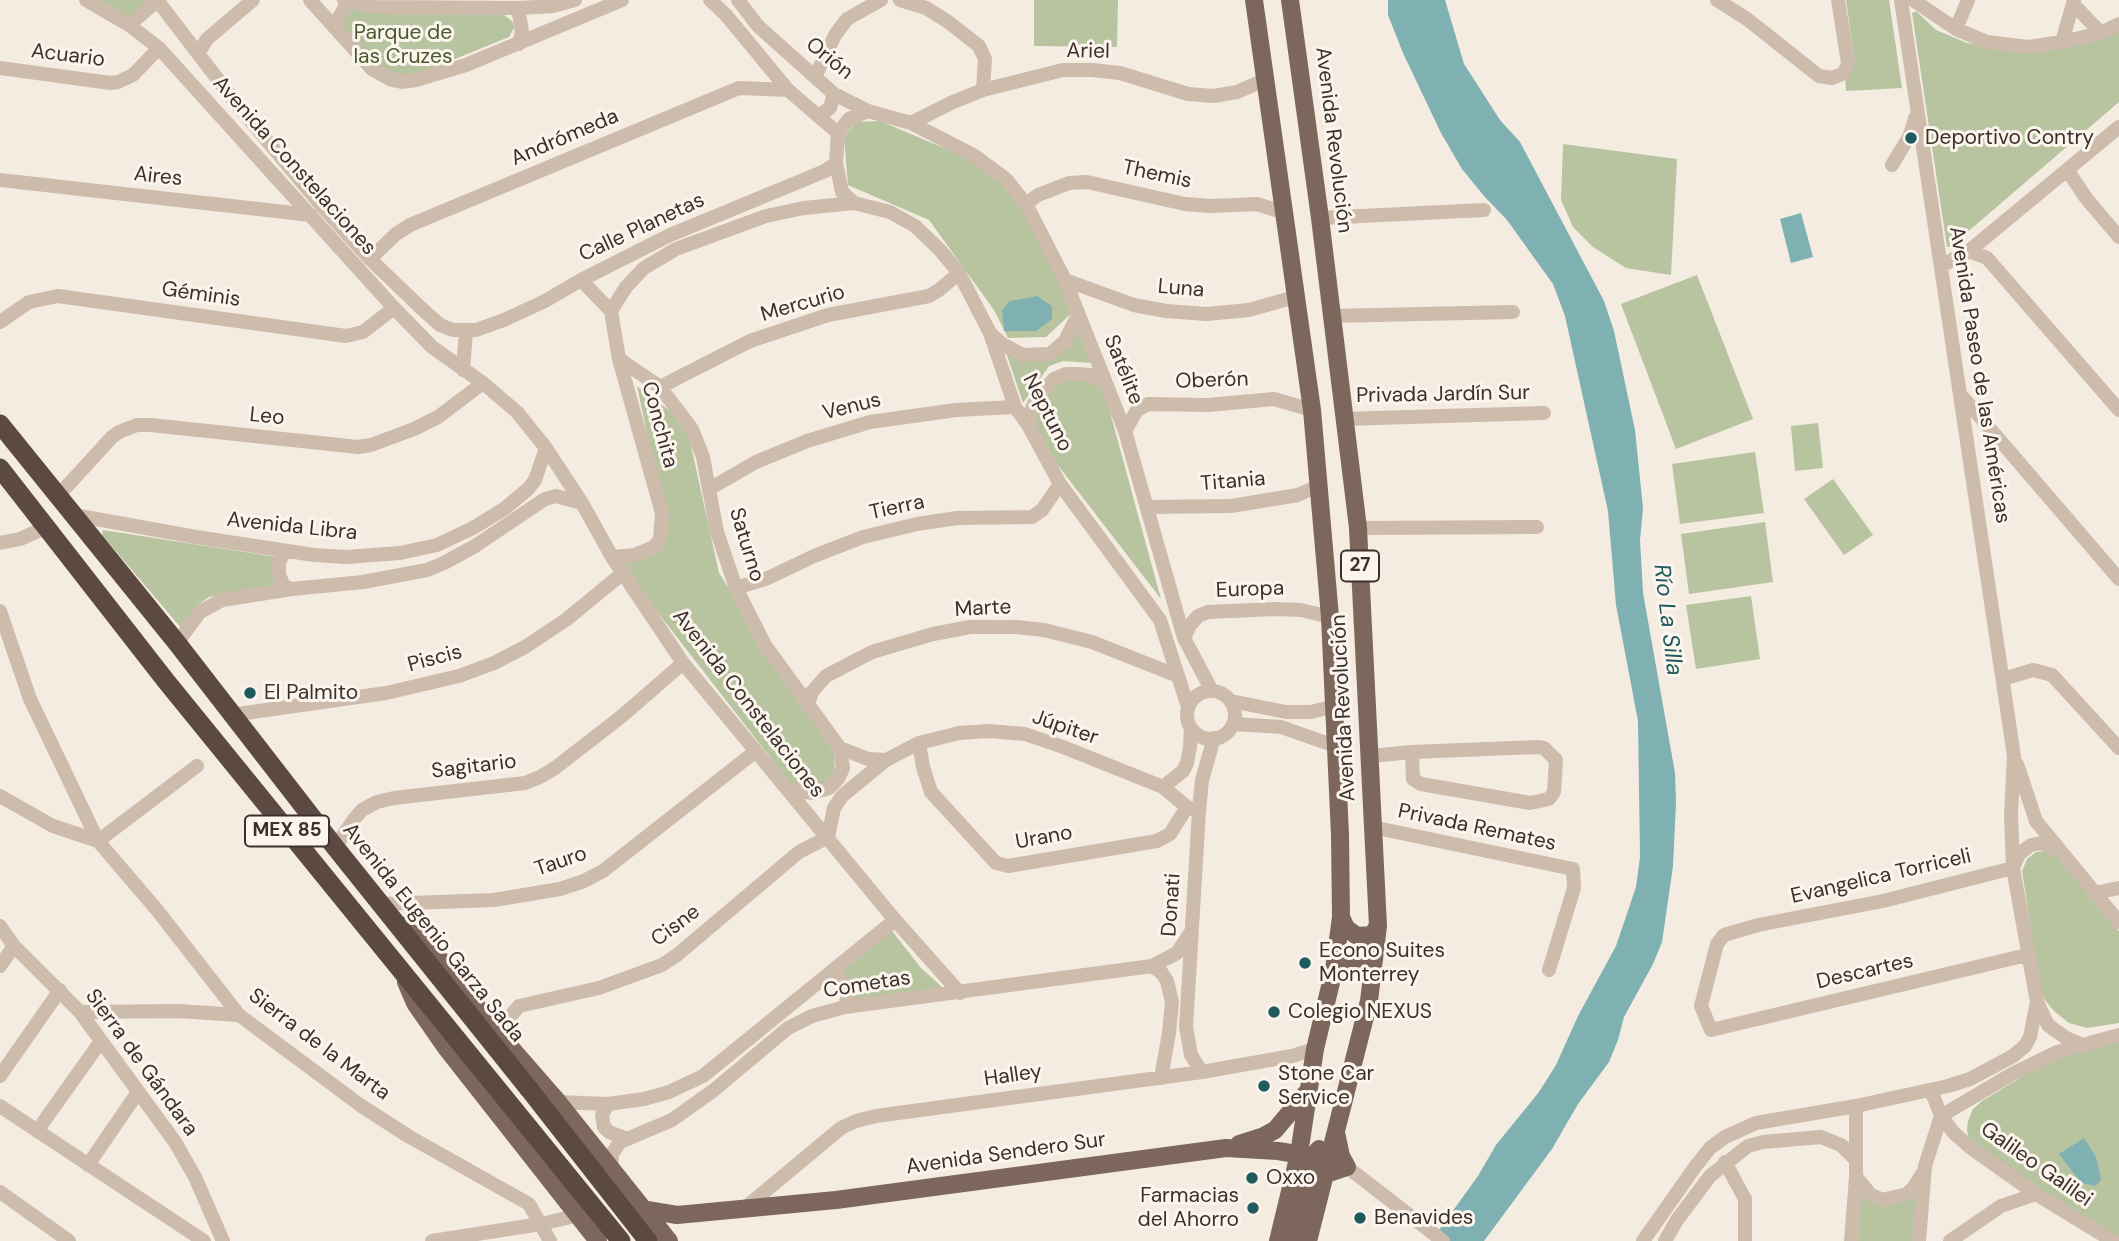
<!DOCTYPE html>
<meta charset="utf-8">
<style>
body{margin:0}
canvas{display:block;background:#f4ebe1}
</style>
<canvas width="2119" height="1241"></canvas>
<script>
const context = document.querySelector('canvas').getContext('2d');
context.lineJoin = 'round';
function fill(path, color) { context.fillStyle = color; context.fill(path, 'evenodd'); }
const toPath = rows => new Path2D(rows.map(r => 'M' + r).join(''));
function trace(path, color, width, dash) { context.strokeStyle = color; context.lineWidth = width; context.lineCap = dash ? 'butt' : 'round'; context.setLineDash(dash || []); context.stroke(path); }
function label(font, color, halo, rows, align = 'center') {
  context.font = font + ' "DM Sans",sans-serif'; context.lineWidth = 6; context.setLineDash([]); context.textBaseline = 'middle'; context.strokeStyle = halo; context.fillStyle = color; for (const [text, x, y, turn = 0] of rows) {
    context.save(); context.translate(x, y); context.rotate((+turn || 0) * Math.PI / 180); context.textAlign = isNaN(turn) ? turn : align; if (halo) context.strokeText(text, 0, 0); context.fillText(text, 0, 0); context.restore();
  }
}
fill(toPath([
 [92,0,149,0,130,19],
 [1034,0,1118,0,1117,47,1034,46],
 [1846,0,1889,0,1902,88,1846,91,1845,75,1853,66,1854,57],
 [348,9,503,14,513,22,514,28,509,37,413,76,385,74,341,27],
 [1916,11,1936,30,1967,43,2001,47,2119,28,2119,102,1950,247,1947,247,1912,13],
 [880,121,989,167,1016,198,1076,309,1046,337,1008,338,994,310,929,220,848,185,844,137,856,122],
 [1563,144,1677,159,1671,275,1626,268,1593,247,1573,227,1561,200],
 [1697,275,1753,419,1676,449,1621,304],
 [1075,319,1092,363,1063,361,1049,366,1023,403,1004,346,1022,352,1050,348],
 [1054,376,1102,383,1161,599,1023,420],
 [637,386,674,414,688,432,719,573,834,752,835,771,826,785,794,788,617,560,632,560,667,528],
 [1818,423,1823,468,1795,471,1791,426],
 [1755,452,1764,513,1680,524,1672,464],
 [1833,479,1873,535,1844,555,1804,499],
 [1765,522,1773,582,1689,594,1681,534],
 [103,530,277,557,282,587,209,597,199,604,182,629,102,535],
 [1751,596,1760,659,1696,669,1686,605],
 [2048,851,2057,855,2119,931,2119,1023,2087,1028,2069,1023,2054,1011,2044,999,2039,983,2022,871,2027,859,2036,852],
 [892,931,921,968,943,988,854,999,837,972],
 [2119,1041,2119,1237,1988,1160,1969,1141,1967,1130,1968,1121,1973,1109,1982,1101,2028,1073,2055,1059],
 [1861,1195,1877,1203,1896,1202,1917,1195,1912,1241,1858,1241]
]), '#b8c4a0');
fill(toPath([
 [1388,0,1445,0,1464,64,1500,120,1520,142,1604,301,1614,331,1635,430,1643,508,1640,540,1643,593,1675,773,1676,802,1673,866,1662,942,1653,964,1624,1017,1618,1040,1609,1062,1578,1104,1552,1149,1484,1241,1431,1241,1478,1176,1496,1145,1539,1092,1556,1065,1578,1016,1616,946,1636,887,1640,857,1638,721,1616,605,1608,511,1565,316,1553,284,1507,220,1484,196,1462,169,1441,133,1403,53,1388,15],
 [1801,213,1813,257,1791,263,1780,219],
 [1037,296,1052,306,1052,319,1036,331,1004,331,1002,310,1010,301],
 [2084,1138,2096,1157,2101,1179,2096,1186,2081,1183,2059,1154]
]), '#7fb0b2');
trace(toPath([
 [86,0,129,25,159,48,394,308,432,347,483,383,517,412,546,448,582,503,612,557,683,663,895,920,960,993],
 [157,0,239,107,321,205,370,259,421,308,440,325,453,330,476,330,504,320,545,301,581,280,670,235,825,171,836,163],
 [310,0,372,69,392,80,402,82,416,80,466,65,622,0],
 [344,0,375,7,518,8,553,6,575,0],
 [710,0,726,15,788,90,838,133],
 [738,0,758,26,834,94,868,111,911,123,975,156,1006,179,1026,204,1065,280,1125,431,1184,638,1212,691],
 [900,0,926,8,947,21,979,46,985,59,983,90],
 [1717,0,1747,19,1819,76,1832,78,1844,73,1848,63,1838,0],
 [1913,0,1956,29,1987,42,2028,47,2062,42,2101,33,2119,24],
 [2074,5,2101,33],
 [518,8,522,31,519,44],
 [129,25,157,1],
 [334,26,348,2],
 [1956,29,1968,0],
 [2062,42,2074,0],
 [198,54,207,39,253,0],
 [0,68,110,83,118,82,133,75,159,48],
 [815,77,835,35,847,19,881,0],
 [868,111,849,119,838,133,836,163,842,192,854,203,890,212,915,226,940,250,959,273,990,333,1015,407,1028,425,1060,484,1160,620,1188,707],
 [818,116,830,108,834,94],
 [911,123,953,102,983,90,1063,70,1092,70,1120,73,1188,94,1214,96,1237,92,1267,79],
 [1892,165,1910,135,1915,118],
 [2068,171,2086,198,2119,237],
 [0,180,311,215],
 [1026,204,1038,195,1069,183,1087,182,1185,204,1212,206,1257,204,1285,213],
 [1320,218,1484,210],
 [1969,251,1987,258,2119,410],
 [370,259,396,234,410,225,739,88,788,90],
 [1941,266,1969,251,2119,127],
 [581,280,611,311,619,359,662,513,660,539,654,547,635,555,612,557],
 [1065,280,1134,305,1166,311,1206,314,1249,310,1295,297],
 [611,311,626,287,644,268,676,249,766,216,804,208,854,203],
 [1331,316,1513,312],
 [0,322,29,302,58,296,346,336,363,332,394,308],
 [991,334,1002,344,1023,355,1050,354,1065,341,1078,315],
 [619,359,660,387,692,429,703,457,717,532,736,588,765,645,840,748,843,768,838,779,829,788,812,793,788,789],
 [463,370,466,331],
 [660,387,750,341,828,315,929,296,939,290,959,273],
 [1961,395,2119,579],
 [1343,419,1544,413],
 [1028,425,1032,408,1038,396,1054,379,1066,374,1078,374,1090,375,1106,383],
 [1125,431,1137,410,1148,404,1208,405,1274,399,1312,410],
 [709,489,756,462,807,441,870,422,956,410,1015,407],
 [58,496,112,437,119,432,137,425,151,425,358,447,371,445,414,429,438,417,483,383],
 [1147,507,1231,506,1298,495,1320,485],
 [74,515,196,537,314,555,346,557,400,553,437,545,473,528,504,509,528,489,535,480,546,448],
 [1358,528,1537,527],
 [0,543,20,539,47,527],
 [284,551,279,563,279,575,284,586,292,589],
 [736,588,768,578,814,556,863,537,917,524,957,518,1032,517,1042,510,1060,484],
 [0,611,30,699,98,841],
 [1184,638,1190,625,1198,616,1208,612,1276,609,1301,610,1330,617],
 [177,643,200,612,222,600,292,589,363,582,427,570,444,563,475,546,545,499,556,496,582,503],
 [2003,679,2033,670,2052,675,2119,748],
 '1187 715a24 24 0 1 1 48 0a24 24 0 1 1-48 0Z',
 [1231,701,1286,712,1311,712,1335,706],
 [808,705,812,692,826,676,872,652,933,634,970,627,1016,627,1044,630,1092,642,1178,676],
 [231,715,386,693,459,676,494,663,525,647,567,619,623,573],
 [1234,724,1281,727,1335,746],
 [919,743,923,767,931,792,996,863,1008,866,1157,841,1170,834,1187,807],
 [840,748,868,759,886,760],
 [1370,756,1412,752,1537,747,1544,748,1556,760,1554,792,1549,799,1530,803,1421,784,1413,779,1412,752],
 [2017,764,2036,821,2119,922],
 [1163,787,1183,771,1187,763,1190,747,1191,728],
 [0,796,53,826,98,841,157,910,239,1015,360,1105,408,1136,529,1204,550,1241],
 [1372,827,1573,869,1574,888,1549,970],
 [98,841,197,766],
 [335,847,355,818,362,810,377,802,394,798,525,783,540,777,555,768,622,716,683,663],
 [2094,893,2119,888],
 [382,904,494,900,560,889,584,881,603,871,756,751],
 [0,926,14,946,80,1012,175,1142,195,1177,223,1241],
 [2027,955,1711,1030,1701,1006,1717,944,1724,935,1758,925,1883,901,2013,868,2019,854,2031,845,2041,843,2058,850],
 [0,966,14,946],
 [1152,966,1162,973,1167,981,1172,1002,1169,1033,1161,1078],
 [831,973,846,986,848,994,845,1007],
 [2037,1002,2048,1025,2066,1038,2080,1044],
 [80,1012,178,1011,239,1015],
 [497,1032,519,1006,599,988,662,965,677,955,799,852,828,837,834,808,842,796,886,760,919,743,959,733,989,731,1025,734,1063,747,1163,787,1187,807,1199,811],
 [1202,1072,1191,1055,1186,1027,1199,811,1202,780,1214,738],
 [0,1076,60,990],
 [1931,1090,1941,1116,1954,1133,1971,1148,2036,1194,2113,1241],
 [558,1102,608,1104,644,1099,669,1092,703,1076,895,920],
 [608,1104,602,1115,604,1127,609,1132,625,1138],
 [0,1106,204,1241],
 [37,1131,101,1041],
 [1725,1162,1745,1199,1745,1241],
 [1337,1163,1347,1167,1443,1241],
 [88,1165,138,1092],
 [611,1170,612,1154,620,1142,672,1120,714,1090,788,1028,812,1016,845,1007,1152,966,1177,953,1191,932],
 [1856,1177,1871,1195,1883,1200,1907,1194,1914,1187,1922,1174],
 [0,1192,69,1241],
 [745,1208,841,1128,856,1121,876,1116,1202,1072,1292,1056,1315,1049],
 [432,1241,541,1224,579,1215],
 [1643,1241,1695,1167,1710,1148,1725,1137,1756,1123,1856,1106,1948,1086,1970,1079,2013,1056,2025,1046,2030,1037,2037,1002,2013,868,2011,815,2014,756,1901,0],
 [1665,1241,1677,1220,1710,1176,1748,1146,1763,1142,1821,1137,1841,1145,1856,1160],
 [1851,1241,1856,1177,1856,1106],
 [1919,1241,1925,1166,1941,1116,2012,1074,2057,1052,2119,1035],
 [1950,1241,2001,1206,2036,1194]
]), '#cdbbac', 14);
trace(toPath([
 [1254,0,1312,410,1330,617,1340,835,1341,917,1334,970,1315,1049,1299,1154,1278,1241],
 [1290,0,1320,218,1358,528,1378,926,1369,1001,1308,1241],
 [1341,917,1346,928,1357,936,1372,935,1378,926],
 [400,925,427,943,497,1032,558,1102,669,1241],
 [1334,970,1348,962,1358,962,1364,966,1373,978],
 [406,982,415,1003,447,1049,598,1241],
 [1239,1144,1264,1136,1275,1130,1308,1091],
 [1317,1181,1323,1175,1347,1167,1341,1156,1336,1133],
 [647,1210,677,1215,836,1200,1226,1148,1278,1151,1327,1159],
 [1294,1241,1313,1156,1319,1149]
]), '#7d675c', 18);
trace(toPath([
 [0,424,177,643,335,847,529,1089],
 [0,468,166,681,621,1241]
]), '#5c4a42', 19);
trace(toPath([
 [529,1089,648,1241]
]), '#5c4a42', 19);
for (const [x, y, r, color] of [
 [1911,138,7,"#1f5a5e"],
 [250,693,7,"#1f5a5e"],
 [1305,963,7,"#1f5a5e"],
 [1274,1012,7,"#1f5a5e"],
 [1264,1086,7,"#1f5a5e"],
 [1252,1178,7,"#1f5a5e"],
 [1253,1208,7,"#1f5a5e"],
 [1360,1218,7,"#1f5a5e"]
]) { const dot = new Path2D(); dot.arc(x, y, r, 0, 2 * Math.PI); context.fillStyle = color; context.fill(dot); trace(dot, '#fbf5ee', 2.5); }
for (const [x, y, w] of [
 [1360,566,38],
 [287,831,84]
]) { const box = new Path2D(); box.roundRect(x - w / 2, y - 15.5, w, 31, 5); context.fillStyle = '#fbf5ee'; context.fill(box); trace(box, '#3b302b', 2); }
label('bold 19px', '#3b302b', null, [
 ["27",1360,566],
 ["MEX 85",287,831]
]);
label('21px', '#4a5a2e', '#fbf5ee', [
 ["Parque de",403,33],
 ["las Cruzes",403,57]
]);
label('21px', '#3b302b', '#fbf5ee', [
 ["Ariel",1088,52,1],
 ["Acuario",68,56,7],
 ["Orión",829,59,39],
 ["Andrómeda",565,138,-23],
 ["Avenida Revolución",1333,140,83],
 ["Avenida Constelaciones",294,166,48],
 ["Themis",1157,175,12],
 ["Aires",158,177,6],
 ["Calle Planetas",642,228,-25],
 ["Luna",1181,289,5],
 ["Géminis",201,295,8],
 ["Mercurio",803,304,-16],
 ["Satélite",1123,370,68],
 ["Avenida Paseo de las Américas",1979,375,81],
 ["Oberón",1212,381,-2],
 ["Privada Jardín Sur",1443,395,-1],
 ["Venus",852,407,-14],
 ["Neptuno",1047,413,63],
 ["Leo",267,417,6],
 ["Conchita",659,425,75],
 ["Titania",1233,482,-5],
 ["Tierra",897,508,-12],
 ["Avenida Libra",292,527,6],
 ["Saturno",746,545,73],
 ["Europa",1250,590,-2],
 ["Marte",983,609,-3],
 ["Piscis",435,659,-15],
 ["Avenida Constelaciones",748,704,52],
 ["Avenida Revolución",1344,708,-93],
 ["Júpiter",1065,728,19],
 ["Sagitario",474,767,-7],
 ["Privada Remates",1477,828,12],
 ["Urano",1044,838,-10],
 ["Tauro",561,862,-19],
 ["Evangelica Torriceli",1881,877,-13],
 ["Donati",1172,905,-86],
 ["Cisne",676,926,-37],
 ["Avenida Eugenio Garza Sada",433,933,51],
 ["Descartes",1865,972,-13],
 ["Cometas",867,985,-9],
 ["Sierra de la Marta",319,1045,37],
 ["Sierra de Gándara",141,1063,54],
 ["Halley",1013,1076,-8],
 ["Avenida Sendero Sur",1006,1154,-8],
 ["Galileo Galilei",2036,1165,35]
]);
label('21px', '#3b302b', '#fbf5ee', [
 ["Deportivo Contry",1925,138],
 ["El Palmito",264,693],
 ["Econo Suites",1319,951],
 ["Monterrey",1319,975],
 ["Colegio NEXUS",1288,1012],
 ["Stone Car",1278,1074],
 ["Service",1278,1098],
 ["Oxxo",1266,1178],
 ["Farmacias",1239,1196,"right"],
 ["del Ahorro",1239,1220,"right"],
 ["Benavides",1374,1218]
], 'left');
label('italic 23px', '#1f5a5e', '#fbf5ee', [
 ["Río La Silla",1667,620,83]
]);
</script>
